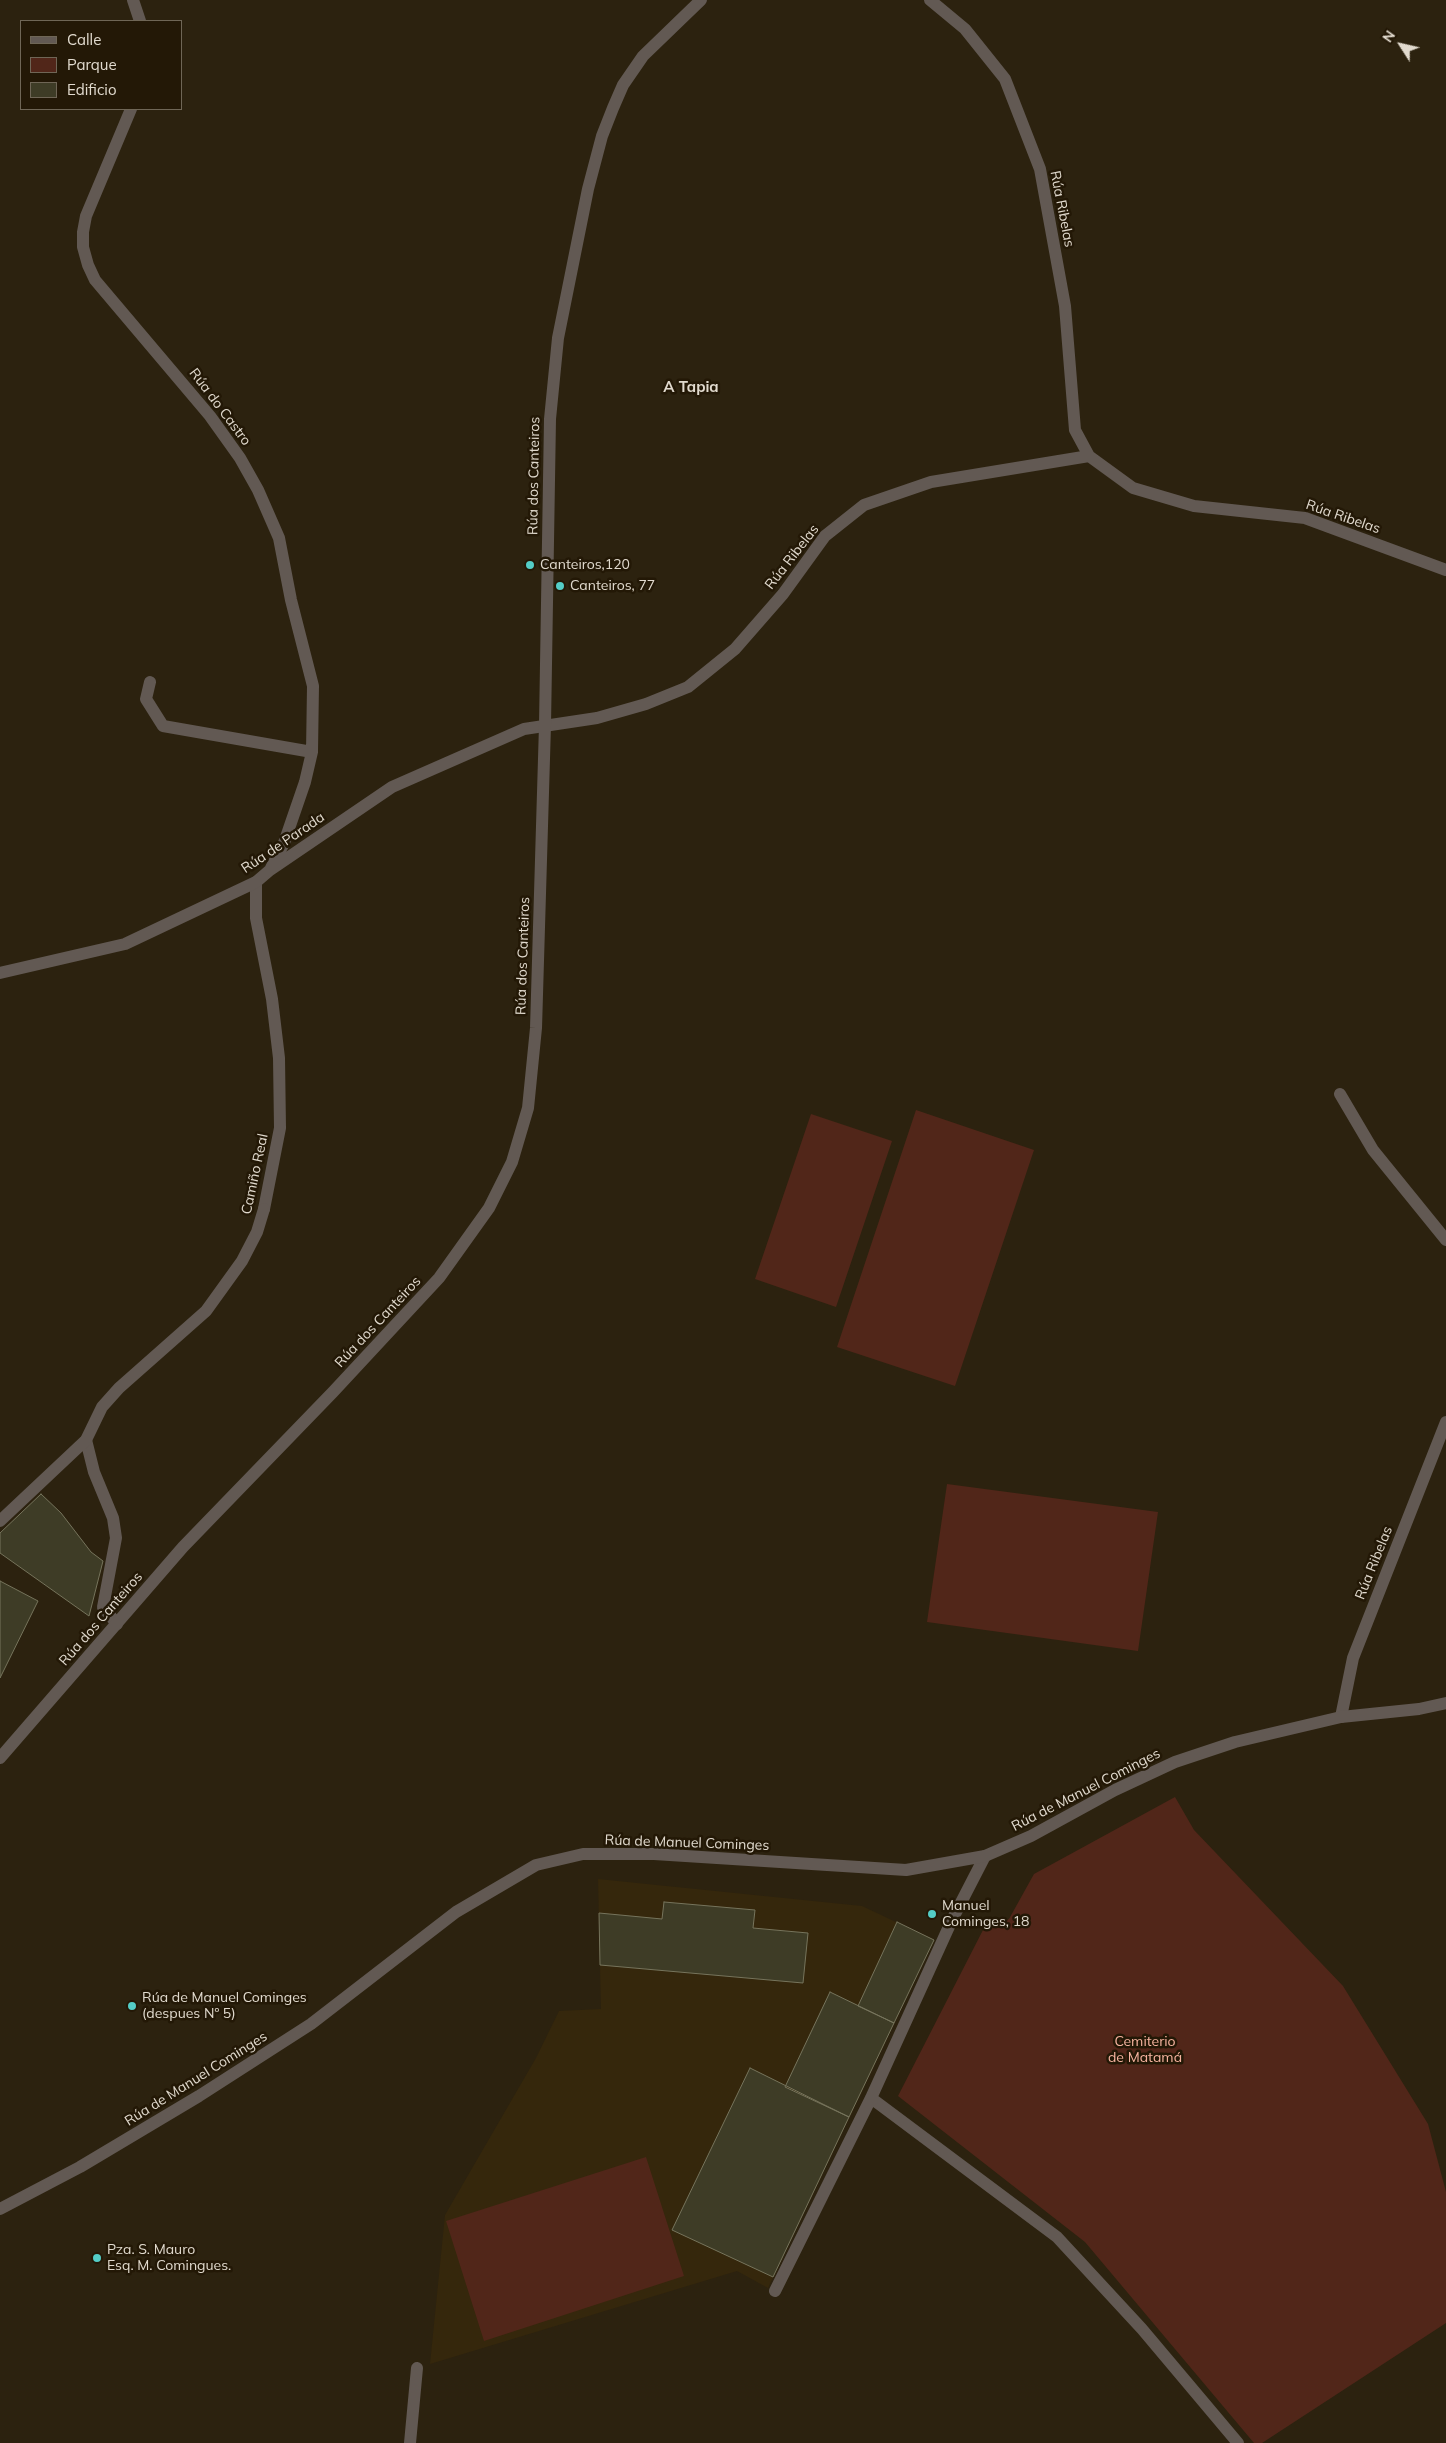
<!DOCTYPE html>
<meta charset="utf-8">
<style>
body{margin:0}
#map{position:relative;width:1446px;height:2443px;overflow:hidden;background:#2c220f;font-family:Mulish,sans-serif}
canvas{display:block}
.legend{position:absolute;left:20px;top:20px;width:162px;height:90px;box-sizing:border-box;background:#231806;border:1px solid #6f6656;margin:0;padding:6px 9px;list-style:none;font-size:15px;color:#e1dace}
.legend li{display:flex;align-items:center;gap:10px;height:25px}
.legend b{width:25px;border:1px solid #6f6656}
.north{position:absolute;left:1376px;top:20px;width:50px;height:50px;-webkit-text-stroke:4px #231806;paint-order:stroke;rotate:305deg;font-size:14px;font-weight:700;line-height:20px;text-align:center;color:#e1dace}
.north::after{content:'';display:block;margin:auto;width:18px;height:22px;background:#e1dace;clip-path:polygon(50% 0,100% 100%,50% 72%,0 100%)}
</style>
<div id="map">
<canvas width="1446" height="2443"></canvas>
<ul class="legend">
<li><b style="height:6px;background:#625953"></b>Calle</li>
<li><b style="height:14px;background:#512619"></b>Parque</li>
<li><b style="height:14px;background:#3e3c26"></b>Edificio</li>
</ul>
<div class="north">N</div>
</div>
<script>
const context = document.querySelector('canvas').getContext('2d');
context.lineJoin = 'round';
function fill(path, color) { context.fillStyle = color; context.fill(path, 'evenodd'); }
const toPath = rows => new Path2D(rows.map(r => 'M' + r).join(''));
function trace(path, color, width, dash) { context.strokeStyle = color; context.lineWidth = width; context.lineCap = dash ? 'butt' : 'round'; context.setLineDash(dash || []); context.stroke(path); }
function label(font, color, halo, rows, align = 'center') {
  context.font = font + ' Mulish,sans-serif'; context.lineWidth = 5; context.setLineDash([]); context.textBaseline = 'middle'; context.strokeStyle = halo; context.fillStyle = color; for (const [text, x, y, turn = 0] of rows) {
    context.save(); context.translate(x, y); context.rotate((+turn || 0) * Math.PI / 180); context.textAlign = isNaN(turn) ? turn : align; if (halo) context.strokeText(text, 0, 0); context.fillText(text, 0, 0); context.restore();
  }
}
fill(toPath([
 [598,1879,862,1906,934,1940,768,2288,737,2271,430,2364,445,2215,536,2058,559,2011,601,2009]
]), '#35270c');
fill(toPath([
 [916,1110,1034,1150,955,1386,837,1347],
 [811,1114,892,1141,836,1307,755,1279],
 [947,1484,1158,1512,1138,1651,927,1622],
 [1175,1797,1194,1830,1343,1986,1428,2124,1446,2192,1446,2323,1262,2443,1254,2443,1085,2242,898,2096,983,1930,1009,1919,1034,1874],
 [646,2157,684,2276,484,2341,446,2221]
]), '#512619');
const building = toPath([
 [41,1494,61,1513,91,1552,103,1561,89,1616,0,1553,0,1533,41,1494],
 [0,1581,38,1601,0,1678,0,1581],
 [664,1902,755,1910,753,1928,808,1933,803,1983,600,1965,599,1913,662,1919,664,1902],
 [897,1922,934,1940,894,2023,858,2006,897,1922],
 [830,1992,894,2023,849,2117,785,2087,830,1992],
 [750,2068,849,2117,773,2277,672,2230,750,2068]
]);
fill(building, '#3e3c26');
trace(building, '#76745c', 1);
trace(toPath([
 [871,2098,1057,2237,1142,2329,1238,2443],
 [775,2291,871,2098,952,1920,985,1856]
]), '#625953', 12);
trace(toPath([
 [256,882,256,918,272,999,279,1058,280,1128,264,1209],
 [86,1440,94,1472,113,1518,116,1538,103,1607,117,1624]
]), '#625953', 12);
trace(toPath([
 [133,0,140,21],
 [930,0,965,29,1005,79,1040,169,1065,306,1075,430,1089,456,1133,488,1194,506,1305,518,1446,570],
 [131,109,86,216,83,232,83,247,88,265,95,280,210,416,240,458,258,490,279,538,291,600,313,686,312,752,305,782,284,843,271,868],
 [150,682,146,699,163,726,312,752],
 [0,973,125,944,256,882,270,870,392,787,524,729,597,718,646,704,688,687,735,649,783,594,825,536,864,505,931,482,1089,456],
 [1340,1094,1373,1150,1446,1240],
 [0,1521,86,1440,102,1407,119,1388,206,1311,242,1261,257,1232,264,1209],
 [1341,1717,1353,1658,1446,1422],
 [410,2443,417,2368]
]), '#625953', 12);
trace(toPath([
 [0,1758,183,1547,333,1392,439,1278,489,1208,512,1162,528,1108,536,1028,545,725,550,419,558,338,588,189,602,136,613,108,623,85,643,56,701,0],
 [0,2209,80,2167,199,2096,311,2024,456,1912,536,1865,583,1854,654,1854,906,1870,985,1856,1031,1836,1115,1790,1175,1762,1235,1742,1341,1717,1419,1709,1446,1703]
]), '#625953', 12);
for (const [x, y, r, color] of [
 [530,565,5,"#54cdc7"],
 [560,586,5,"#54cdc7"],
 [932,1914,5,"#54cdc7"],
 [132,2006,5,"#54cdc7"],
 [97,2258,5,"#54cdc7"]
]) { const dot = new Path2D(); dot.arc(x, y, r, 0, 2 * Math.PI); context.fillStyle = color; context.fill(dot); trace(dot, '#231806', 2); }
label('14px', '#e1dace', '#231806', [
 ["Rúa Ribelas",1062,209,79],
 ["Rúa do Castro",220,407,53],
 ["Rúa dos Canteiros",534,476,-89],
 ["Rúa Ribelas",1343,517,19],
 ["Rúa Ribelas",792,557,-52],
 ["Rúa de Parada",283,843,-34],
 ["Rúa dos Canteiros",523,956,-88],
 ["Camiño Real",255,1174,-78],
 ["Rúa dos Canteiros",378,1322,-47],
 ["Rúa Ribelas",1374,1563,-68],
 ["Rúa dos Canteiros",101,1619,-49],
 ["Rúa de Manuel Cominges",1086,1790,-27],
 ["Rúa de Manuel Cominges",687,1843,2],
 ["Rúa de Manuel Cominges",196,2079,-32]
]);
label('14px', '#e1dace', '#231806', [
 ["Canteiros,120",540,565],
 ["Canteiros, 77",570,586],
 ["Manuel",942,1906],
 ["Cominges, 18",942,1922],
 ["Rúa de Manuel Cominges",142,1998],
 ["(despues Nº 5)",142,2014],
 ["Pza. S. Mauro",107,2250],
 ["Esq. M. Comingues.",107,2266]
], 'left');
label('14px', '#f6b39f', '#231806', [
 ["Cemiterio",1145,2042],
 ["de Matamá",1145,2058]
]);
label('bold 15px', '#e1dace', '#231806', [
 ["A Tapia",691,387]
]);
</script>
